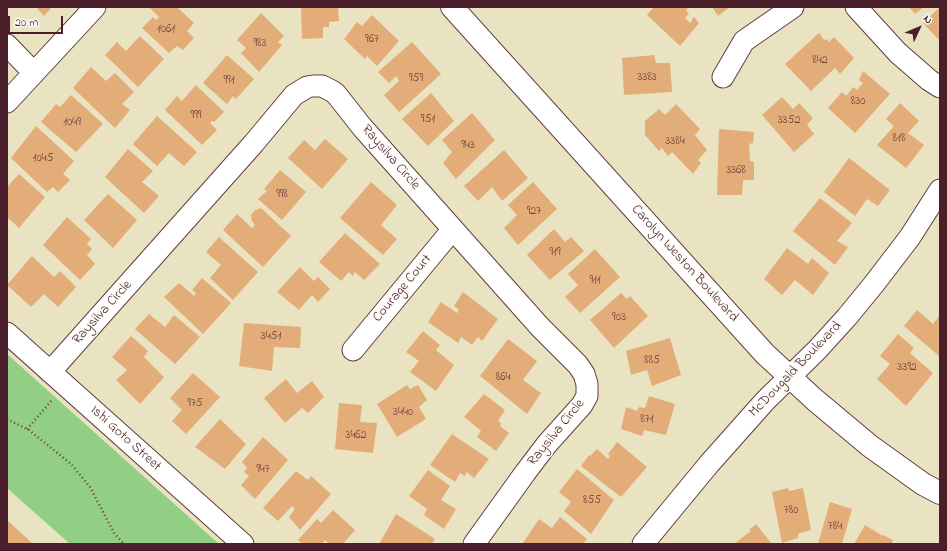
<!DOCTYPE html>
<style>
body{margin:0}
#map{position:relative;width:947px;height:551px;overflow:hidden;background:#eae3c2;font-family:"Indie Flower",sans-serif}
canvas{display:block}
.frame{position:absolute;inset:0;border:8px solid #4a1f2b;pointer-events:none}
.north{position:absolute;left:899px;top:8px;width:40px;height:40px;-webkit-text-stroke:3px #fdfcf7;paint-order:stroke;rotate:46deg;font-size:11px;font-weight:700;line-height:16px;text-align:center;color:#4a1f2b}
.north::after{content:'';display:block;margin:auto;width:14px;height:18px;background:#4a1f2b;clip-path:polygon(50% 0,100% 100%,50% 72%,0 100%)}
.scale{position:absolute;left:8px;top:16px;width:55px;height:18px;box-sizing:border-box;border:2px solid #4a1f2b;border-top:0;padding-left:5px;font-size:12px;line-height:14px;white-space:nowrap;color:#4a1f2b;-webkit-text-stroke:3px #fdfcf7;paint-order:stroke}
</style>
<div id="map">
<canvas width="947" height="551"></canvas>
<div class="frame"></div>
<div class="north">N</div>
<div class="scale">20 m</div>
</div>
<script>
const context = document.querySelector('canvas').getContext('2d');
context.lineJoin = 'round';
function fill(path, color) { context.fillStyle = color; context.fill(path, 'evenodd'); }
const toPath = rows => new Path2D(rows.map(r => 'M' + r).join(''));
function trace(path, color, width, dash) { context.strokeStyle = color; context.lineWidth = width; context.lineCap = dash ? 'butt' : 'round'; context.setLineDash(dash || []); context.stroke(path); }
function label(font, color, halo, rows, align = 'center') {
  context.font = font + ' "Indie Flower",sans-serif'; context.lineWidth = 3; context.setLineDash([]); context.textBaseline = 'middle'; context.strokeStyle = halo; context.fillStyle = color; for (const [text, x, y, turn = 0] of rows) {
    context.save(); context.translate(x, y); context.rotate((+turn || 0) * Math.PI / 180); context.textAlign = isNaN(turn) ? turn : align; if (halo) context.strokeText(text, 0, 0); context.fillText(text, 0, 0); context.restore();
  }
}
fill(toPath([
 [7,354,219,544,70,544,7,488]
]), '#92ce83');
fill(toPath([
 [36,7,52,7,44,16],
 [149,7,177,7,194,23,187,31,194,38,183,50,177,46,169,53,142,28,153,17,156,20,159,17],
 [301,7,338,7,339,21,329,22,329,27,323,27,323,38,302,39],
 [654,7,689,7,686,10,689,14,685,18,690,23,694,17,699,23,680,46,647,15],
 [712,7,730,7,718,16],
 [909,7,924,7,915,14],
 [940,7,940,41,923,23],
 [261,13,284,36,278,42,282,45,259,72,241,53,246,48,237,40],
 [372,15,399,41,377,66,367,56,365,59,344,39,357,22,362,26],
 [819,33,824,40,826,39,829,42,834,37,854,58,840,74,835,68,811,91,785,64],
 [140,36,164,59,138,87,105,55,117,42,126,51],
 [412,42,441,74,399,112,384,95,399,81,396,76,389,83,378,72],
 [227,55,254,79,236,99,233,96,227,104,203,83],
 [654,55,656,63,670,63,672,92,624,95,622,58],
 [91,67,106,81,115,73,134,92,122,104,130,110,115,128,73,88],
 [863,71,890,94,855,133,828,108,842,92,846,96,853,87,857,90,863,83,859,80],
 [196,85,224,112,214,122,212,121,210,123,217,130,202,145,165,110,177,96,182,101],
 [431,93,454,121,428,146,402,119],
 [71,95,103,124,76,152,41,122,56,104,60,107],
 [782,97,793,109,799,103,813,118,807,125,814,134,794,152,762,115],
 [900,103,919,121,908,133,924,145,906,168,877,145,894,126,886,119],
 [676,104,700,129,695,135,707,150,698,160,701,163,693,174,672,152,668,156,662,148,659,151,645,135,645,121,659,109,665,115],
 [472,113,495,140,456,179,443,163,452,152,442,140],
 [157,116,197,152,184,166,169,153,157,166,133,144],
 [36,126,74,161,63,174,70,180,58,192,53,187,47,192,11,158],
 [719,129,754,132,753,143,749,144,750,161,754,162,754,180,743,180,742,195,717,195],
 [325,139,348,159,322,189,288,158,304,140,315,150],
 [128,149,153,171,142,182,159,196,144,213,105,177],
 [504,150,528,178,502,201,492,187,478,201,464,186],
 [849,158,890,190,878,206,867,199,855,216,824,192],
 [280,170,306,192,282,220,258,199,267,191,264,189],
 [19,174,45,197,19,228,7,217,7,187],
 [371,182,397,205,381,225,397,239,383,255,340,218],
 [533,182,557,209,518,245,504,228,517,215,508,205],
 [108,194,137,220,113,248,84,220],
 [820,198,852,223,837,241,848,247,835,265,793,231],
 [261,208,291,236,263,267,223,230,237,214,252,228,255,225,252,221,251,215,255,210],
 [67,217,91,239,87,244,92,249,87,255,95,264,80,280,43,245],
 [554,229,565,242,571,237,584,251,550,280,527,255],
 [345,233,380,264,364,280,355,272,353,276,349,272,341,281,319,262],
 [219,237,258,272,233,300,210,278,221,265,206,252],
 [787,248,808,264,812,258,829,273,813,295,795,280,782,295,764,279],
 [595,249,620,277,580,313,565,297,578,285,568,274],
 [32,256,54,277,60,271,76,287,58,307,44,294,31,307,7,285],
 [300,267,314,281,318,277,330,289,318,302,312,295,299,310,277,292],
 [202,278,231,303,203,334,164,297,179,283,194,296,196,293,192,290],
 [463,292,498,319,482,341,478,337,472,345,461,337,458,343,428,322,441,302,457,313,459,310,454,306],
 [621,293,627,299,630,296,648,316,614,348,590,320],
 [917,310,933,324,940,315,940,354,939,356,904,326],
 [149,314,165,327,174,315,200,337,175,364,135,329],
 [244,323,301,327,300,348,274,347,272,371,239,366],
 [423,331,440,345,436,350,454,365,436,391,410,372,419,361,406,352],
 [898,334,914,348,910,353,933,373,906,406,877,379,890,364,880,356],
 [131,336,148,351,144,357,164,377,140,404,116,380,127,370,112,357],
 [670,338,681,375,652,386,647,370,631,375,626,351],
 [508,339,537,361,523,380,541,393,527,414,480,376],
 [193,373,220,397,186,434,172,421,182,410,170,398],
 [286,379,297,393,312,381,324,397,308,413,302,408,285,423,264,398],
 [407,385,410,389,418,385,427,400,419,407,426,419,397,437,377,404],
 [484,394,505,410,498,421,501,423,500,426,509,433,496,451,477,437,481,431,464,417],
 [649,396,675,404,666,435,644,430,642,436,621,429,626,407,637,411,639,407,645,408],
 [339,403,362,405,360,422,377,423,373,453,335,449],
 [220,419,246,444,225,469,195,447],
 [452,434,489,459,474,478,467,472,465,476,460,473,455,482,430,465],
 [263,437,288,460,255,499,241,485,249,476,244,472,247,468,242,462],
 [617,442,647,467,621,497,581,466,589,455,590,456,597,449,608,459,610,456,608,454],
 [577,469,614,500,591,534,564,511,571,502,559,492],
 [428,470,450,486,441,500,456,509,444,529,424,515,427,509,409,496],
 [296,471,308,480,311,476,331,494,300,530,289,517,295,509,292,506,278,521,263,508],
 [788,488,789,491,803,488,811,530,798,534,798,538,782,543,772,492],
 [830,502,852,509,842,544,818,544],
 [333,510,355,530,343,544,329,544,325,540,322,544,302,544,298,540,317,519,321,523],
 [396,514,435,539,432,544,379,544],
 [560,517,587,539,583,544,524,544,523,543,539,519,552,528],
 [7,520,33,544,7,544],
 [756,524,772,544,734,544,751,531,749,530],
 [865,525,883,536,883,535,893,540,891,544,854,544]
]), '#e2ad78');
const street = toPath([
 [856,7,898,53,929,80,940,87],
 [7,45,34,73],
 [723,77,744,41,793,7],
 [7,102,95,7],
 [7,333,243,544],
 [353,350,453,229],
 [50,372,254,143,294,95,307,87,313,86,322,86,332,91,336,94,362,127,540,327,578,365,584,374,587,384,587,396,582,405,547,444,525,473,474,544],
 [643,544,709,464,765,401,817,350,847,317,874,284,910,237,940,190]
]);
const secondary = toPath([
 [452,7,765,354,815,400,870,446,923,484,940,493]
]);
trace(street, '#623c42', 23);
trace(secondary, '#623c42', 24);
trace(toPath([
 [7,419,29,430,71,464,90,487,114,533,124,544],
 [27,429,53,399]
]), '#623c42', 2.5, [1, 3]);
trace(street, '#fff', 21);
trace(secondary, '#fff', 22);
label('12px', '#70423e', null, [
 ["1061",166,30],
 ["967",372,40],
 ["983",260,44],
 ["842",820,61],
 ["3383",647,78],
 ["959",416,79],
 ["991",229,81],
 ["830",858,102],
 ["999",196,116],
 ["951",428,120],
 ["3352",789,121],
 ["1049",72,123],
 ["818",899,139],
 ["3384",675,142],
 ["943",468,146],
 ["1045",43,159],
 ["3368",736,171],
 ["998",282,195],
 ["927",534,212],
 ["919",555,253],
 ["911",595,281],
 ["903",619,318],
 ["3451",271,337],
 ["885",652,361],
 ["3392",907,368],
 ["864",503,378],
 ["975",195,404],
 ["3440",403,413],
 ["871",647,420],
 ["3462",356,436],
 ["947",263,470],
 ["855",592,501],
 ["780",791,511],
 ["784",835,527]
]);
label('14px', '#4a1f2b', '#fdfcf7', [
 ["Raysilva Circle",390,158,49],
 ["Carolyn Weston Boulevard",684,264,48],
 ["Courage Court",403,289,-50],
 ["Raysilva Circle",103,313,-48],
 ["McDougald Boulevard",796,370,-46],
 ["Raysilva Circle",557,433,-51],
 ["Ishi Goto Street",125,439,42]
]);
</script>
